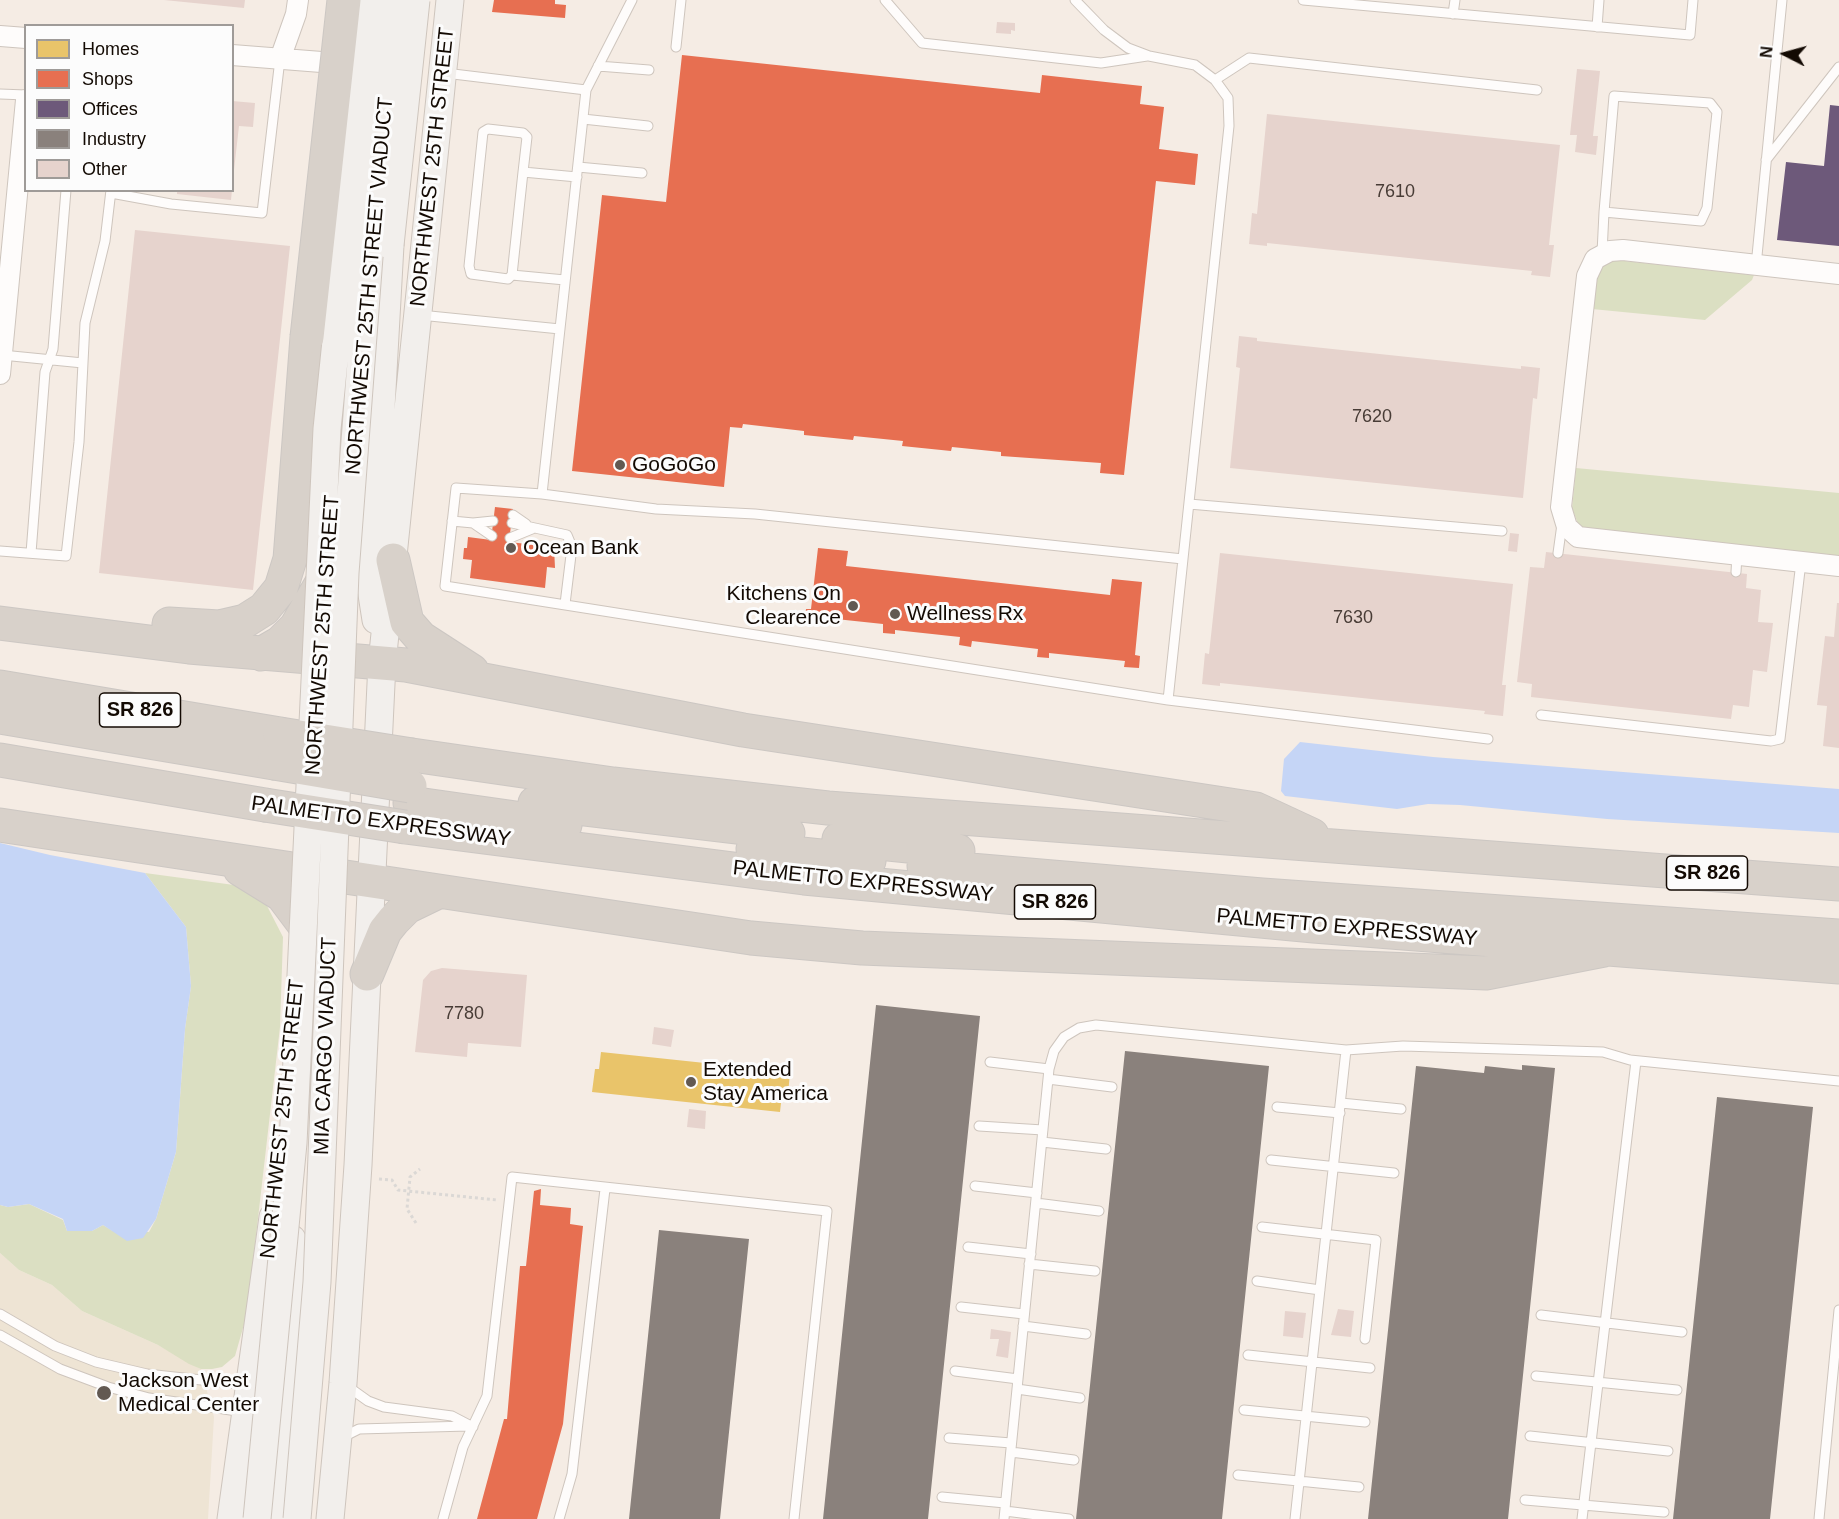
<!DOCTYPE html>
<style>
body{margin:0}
#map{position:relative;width:1839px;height:1519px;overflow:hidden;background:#f5ece4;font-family:Helvetica,sans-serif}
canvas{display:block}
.legend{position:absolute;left:24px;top:24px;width:210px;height:168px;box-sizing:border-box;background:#fcfcfc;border:2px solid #9f9b98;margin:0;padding:8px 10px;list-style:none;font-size:18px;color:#130a03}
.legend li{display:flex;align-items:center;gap:12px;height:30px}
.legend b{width:30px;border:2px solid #9f9b98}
.north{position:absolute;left:1755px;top:24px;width:60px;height:60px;-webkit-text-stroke:4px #fcfcfc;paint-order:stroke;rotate:276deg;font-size:16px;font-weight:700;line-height:24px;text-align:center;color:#130a03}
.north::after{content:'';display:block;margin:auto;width:21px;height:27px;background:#130a03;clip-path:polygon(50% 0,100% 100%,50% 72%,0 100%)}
</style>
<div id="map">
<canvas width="1839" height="1519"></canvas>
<ul class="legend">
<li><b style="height:16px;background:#e9c46a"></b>Homes</li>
<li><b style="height:16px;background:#e76f51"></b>Shops</li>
<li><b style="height:16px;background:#6d597a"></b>Offices</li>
<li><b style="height:16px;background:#8a817c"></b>Industry</li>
<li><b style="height:16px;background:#e6d3cd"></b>Other</li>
</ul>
<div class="north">N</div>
</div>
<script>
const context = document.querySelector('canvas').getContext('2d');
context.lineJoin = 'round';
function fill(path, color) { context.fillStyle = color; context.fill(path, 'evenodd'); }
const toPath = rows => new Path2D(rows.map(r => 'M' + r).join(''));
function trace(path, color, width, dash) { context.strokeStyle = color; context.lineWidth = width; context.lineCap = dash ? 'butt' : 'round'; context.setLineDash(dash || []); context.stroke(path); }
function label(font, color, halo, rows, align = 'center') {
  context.font = font + ' Helvetica,sans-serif'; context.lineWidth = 6; context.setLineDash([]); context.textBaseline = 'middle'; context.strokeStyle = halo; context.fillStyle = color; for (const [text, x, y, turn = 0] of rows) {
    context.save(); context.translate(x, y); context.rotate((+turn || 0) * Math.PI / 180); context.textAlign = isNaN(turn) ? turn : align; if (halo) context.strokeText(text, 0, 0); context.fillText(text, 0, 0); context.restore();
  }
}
fill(toPath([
 [0,1253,19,1270,52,1285,82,1311,158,1345,201,1369,214,1417,208,1519,0,1519]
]), '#eee4d4');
fill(toPath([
 [1616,260,1754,275,1752,280,1705,320,1592,309,1595,276,1606,263],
 [1576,468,1839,493,1839,557,1585,530,1578,524,1572,508],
 [145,873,234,885,264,900,283,937,280,1027,247,1314,235,1356,222,1367,212,1369,201,1369,189,1364,158,1345,82,1311,52,1285,19,1270,0,1253,0,1205,8,1207,29,1204,63,1220,67,1231,92,1231,103,1225,113,1231,149,1232,156,1219,176,1152,185,1029,191,986,186,927]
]), '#dbdfc2');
fill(toPath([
 [1300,742,1433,757,1839,789,1839,833,1607,819,1460,805,1428,804,1397,809,1285,796,1281,791,1284,759],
 [0,843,50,855,145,873,186,927,191,986,185,1029,176,1152,156,1219,143,1238,127,1241,103,1225,92,1231,67,1231,63,1219,29,1204,8,1207,0,1205]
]), '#c5d5f6');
fill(toPath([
 [601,1052,790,1072,788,1095,782,1094,780,1112,592,1092,595,1069,599,1069]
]), '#e9c46a');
fill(toPath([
 [494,0,555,0,555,4,566,5,565,18,492,12],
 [682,55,1040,93,1042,75,1142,86,1140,104,1164,107,1159,149,1198,154,1195,185,1156,181,1124,475,1100,473,1101,463,1001,456,1001,452,952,447,951,451,902,446,903,441,854,436,853,440,804,435,804,431,743,424,742,428,730,427,724,487,572,471,602,195,666,202],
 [495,507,513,509,509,542,554,547,555,568,547,567,545,588,470,578,472,560,463,559,464,548,467,548,468,537,491,540],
 [818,548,848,551,846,566,1110,595,1112,579,1142,582,1135,655,1140,656,1139,668,1124,667,1125,661,1049,653,1049,658,1037,657,1038,649,972,641,971,647,959,645,960,637,895,630,895,634,883,633,883,624,817,617,816,623,805,621,806,609,811,609],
 [541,1189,540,1205,571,1208,570,1224,583,1226,563,1424,537,1519,477,1519,504,1419,507,1419,520,1266,526,1266,534,1191]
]), '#e76f51');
fill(toPath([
 [1830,105,1839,106,1839,246,1777,240,1786,162,1824,166]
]), '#6d597a');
fill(toPath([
 [876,1005,980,1016,928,1519,823,1519],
 [1125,1051,1269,1066,1222,1519,1076,1519],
 [1522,1065,1555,1068,1508,1519,1368,1519,1416,1066,1484,1073,1485,1066,1522,1070],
 [1717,1097,1813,1107,1770,1519,1673,1519],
 [659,1230,749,1239,720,1519,629,1519]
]), '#8a817c');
fill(toPath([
 [164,0,245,0,244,8],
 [997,22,1015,23,1015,31,1011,30,1011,34,996,33],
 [1577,69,1600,71,1593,136,1598,136,1596,155,1575,152,1577,135,1570,135],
 [232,101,255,103,253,127,239,126,234,170],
 [1267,114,1560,145,1549,245,1554,245,1550,277,1531,275,1532,271,1267,243,1267,246,1249,244,1252,213,1257,214],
 [177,190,232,190,231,200,177,194],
 [135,230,290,246,253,590,99,573],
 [1239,336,1257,338,1257,341,1521,369,1521,366,1540,368,1537,399,1533,398,1523,498,1230,468,1240,368,1236,367],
 [1510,533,1519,534,1517,552,1508,551],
 [1546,552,1747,574,1746,588,1761,590,1758,622,1773,623,1767,672,1753,670,1749,707,1733,705,1731,719,1531,697,1532,684,1517,682,1530,567,1544,568],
 [1220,553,1513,584,1502,685,1506,685,1503,716,1484,714,1485,711,1220,683,1220,686,1202,684,1205,653,1209,654],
 [1837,603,1839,603,1839,748,1823,746,1827,706,1817,705,1825,636,1834,637],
 [442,968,527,975,521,1047,468,1043,467,1057,415,1052,423,980,431,971],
 [654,1027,674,1030,671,1047,652,1044],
 [689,1109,706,1111,705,1129,687,1127],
 [1338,1309,1354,1311,1351,1337,1331,1335],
 [1285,1311,1306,1313,1303,1338,1283,1336],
 [991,1329,1011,1332,1008,1358,996,1356,999,1339,990,1339]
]), '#e6d3cd');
const service = toPath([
 [885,0,922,43,1101,63,1147,56],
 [1075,0,1104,30,1128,48,1149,56,1195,65,1215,80,1228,98,1229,126,1168,700],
 [1303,0,1690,35,1693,0],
 [1453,14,1455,0],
 [1597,27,1599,0],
 [676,47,681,0],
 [598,66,649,70],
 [445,73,586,90],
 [1215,80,1249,58,1537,90],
 [0,94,26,95],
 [583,119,648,126],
 [1766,160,1839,67],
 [578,167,642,173],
 [523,172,512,275,508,279,471,274,469,266,483,132,488,129,523,133,527,137,523,172,577,177],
 [111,193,171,204,262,213,280,59],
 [1602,253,1604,212,1614,96,1710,103,1717,112,1707,208,1701,221,1604,212],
 [1756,266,1782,0],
 [512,275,565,280],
 [420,315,560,329],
 [2,355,83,363],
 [542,494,586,90,632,0],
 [1189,504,1502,531],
 [513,515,526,524],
 [452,521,473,523,493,521],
 [473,523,492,536],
 [512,523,567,535,572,547,565,604],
 [510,538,532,529],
 [0,551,66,556,79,442,85,323,105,241,111,190],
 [31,553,45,372,53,349,66,190],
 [1558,553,1562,524],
 [1183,559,755,514,656,509,542,494,456,488,445,586,1168,700,1488,739],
 [1736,572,1737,555],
 [1541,715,1771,741,1780,739,1801,562],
 [990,1062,1049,1069,1004,1519],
 [1049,1069,1054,1051,1064,1037,1079,1028,1096,1025,1346,1050,1403,1046,1603,1052,1630,1060,1839,1081],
 [1048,1079,1112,1087],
 [1341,1103,1401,1109],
 [1277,1107,1340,1113],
 [979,1126,1043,1130],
 [1042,1142,1106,1149],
 [1271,1160,1394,1173],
 [975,1186,1037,1193],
 [1036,1203,1099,1211],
 [1262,1227,1376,1240,1365,1339],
 [968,1247,1031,1254],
 [1029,1264,1095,1271],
 [1257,1281,1320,1290],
 [961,1307,1024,1314],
 [0,1314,55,1346,96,1362,147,1374,247,1385],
 [1541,1315,1682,1332],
 [1023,1326,1086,1334],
 [0,1335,60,1369,108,1387,149,1398,244,1412],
 [1248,1355,1370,1368],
 [955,1371,1018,1379],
 [1536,1376,1677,1390],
 [347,1386,368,1401,384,1407,452,1416,473,1427],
 [1017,1389,1080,1398],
 [1244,1410,1365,1422],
 [1530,1436,1668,1451],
 [343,1437,359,1429,468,1426],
 [949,1438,1011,1443],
 [1011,1452,1074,1460],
 [1238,1475,1359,1487],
 [942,1497,1005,1503],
 [1525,1500,1664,1512],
 [1005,1511,1069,1519],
 [443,1519,463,1447,487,1396,512,1177,827,1211,794,1519],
 [559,1519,572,1474,605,1189],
 [1295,1519,1346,1050],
 [1582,1519,1636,1061],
 [1819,1519,1839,1310]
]);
const minor = toPath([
 [0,36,26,38],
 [232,55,347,64],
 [280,59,296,14,298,0],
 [1839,274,1623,250,1610,251,1595,259,1587,276,1561,507,1567,527,1578,537,1839,566],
 [0,374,26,100]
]);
const secondary = toPath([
 [376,620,371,588,390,245],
 [231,1519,273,1217],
 [276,1519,293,1342,292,1239],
 [330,1519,343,1383,358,1165,382,663,450,0]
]);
const motorway = toPath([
 [393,560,407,622,421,638,472,671],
 [0,623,189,647,406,665,743,730,1256,809,1312,835],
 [169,624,219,627,245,621,264,609,281,588,290,559,307,337],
 [261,654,280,643,296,627,327,574],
 [0,687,280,734],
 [0,717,274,763],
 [412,755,613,784,828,808,1839,884],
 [0,760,265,805],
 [410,803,565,825],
 [535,803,788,833],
 [0,825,751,938,862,948,1486,973,1604,950],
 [405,827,804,878,1314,926,1839,967],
 [839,839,958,851],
 [753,849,869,861],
 [924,866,1262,895,1839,936],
 [240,869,282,895,303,923],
 [367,974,385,931,393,921,407,907,438,892]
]);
trace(service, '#cec5bd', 11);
trace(minor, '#cec5bd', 22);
trace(secondary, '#cec5bd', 29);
trace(motorway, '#ccc7c3', 35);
trace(toPath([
 [379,1179,392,1180,398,1190,497,1200],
 [416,1223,407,1209,410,1177,420,1169]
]), '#dbd8d5', 3, [3, 3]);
trace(service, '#fefcfb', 9);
trace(minor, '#fefcfb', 20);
trace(secondary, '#f2efec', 27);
trace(motorway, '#d8d1ca', 33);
const secondaryBridge = toPath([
 [390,245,416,0],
 [257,1519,293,1143,327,429,371,0],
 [297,1519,317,1282,345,573,369,257,397,0]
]);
const motorwayBridge = toPath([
 [307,337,344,0],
 [280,734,412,755],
 [274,763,410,786],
 [265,805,405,827]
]);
trace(secondaryBridge, '#cec5bd', 29, []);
trace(motorwayBridge, '#ccc7c3', 35, []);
trace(secondaryBridge, '#f2efec', 27);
trace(motorwayBridge, '#d8d1ca', 33);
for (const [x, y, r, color] of [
 [620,465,6,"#625952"],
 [511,548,6,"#625952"],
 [853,606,6,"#625952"],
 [895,614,6,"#625952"],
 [691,1082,6,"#625952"],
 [104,1393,8,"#625952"]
]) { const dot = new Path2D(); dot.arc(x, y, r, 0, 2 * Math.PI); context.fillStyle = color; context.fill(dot); trace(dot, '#fcfcfc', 2); }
label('18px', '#483c36', null, [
 ["7610",1395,192],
 ["7620",1372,417],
 ["7630",1353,618],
 ["7780",464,1014]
]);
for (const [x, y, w] of [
 [140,710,81],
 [1707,873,81],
 [1055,902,81]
]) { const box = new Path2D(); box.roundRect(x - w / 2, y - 17, w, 34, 4.5); context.fillStyle = '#fcfcfc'; context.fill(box); trace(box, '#130a03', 1.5); }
label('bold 20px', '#130a03', null, [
 ["SR 826",140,710],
 ["SR 826",1707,873],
 ["SR 826",1055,902]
]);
label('21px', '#130a03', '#fcfcfc', [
 ["NORTHWEST 25TH STREET",433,167,-84],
 ["NORTHWEST 25TH STREET VIADUCT",370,286,-85],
 ["NORTHWEST 25TH STREET",323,635,-86],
 ["PALMETTO EXPRESSWAY",381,822,8],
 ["PALMETTO EXPRESSWAY",863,882,6],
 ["PALMETTO EXPRESSWAY",1347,928,5],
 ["MIA CARGO VIADUCT",326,1046,-88],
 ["NORTHWEST 25TH STREET",283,1119,-84]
]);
label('21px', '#130a03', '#fcfcfc', [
 ["GoGoGo",632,465],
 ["Ocean Bank",523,548],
 ["Kitchens On",841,594,"right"],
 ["Clearence",841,618,"right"],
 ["Wellness Rx",907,614],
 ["Extended",703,1070],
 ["Stay America",703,1094],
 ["Jackson West",118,1381],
 ["Medical Center",118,1405]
], 'left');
</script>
